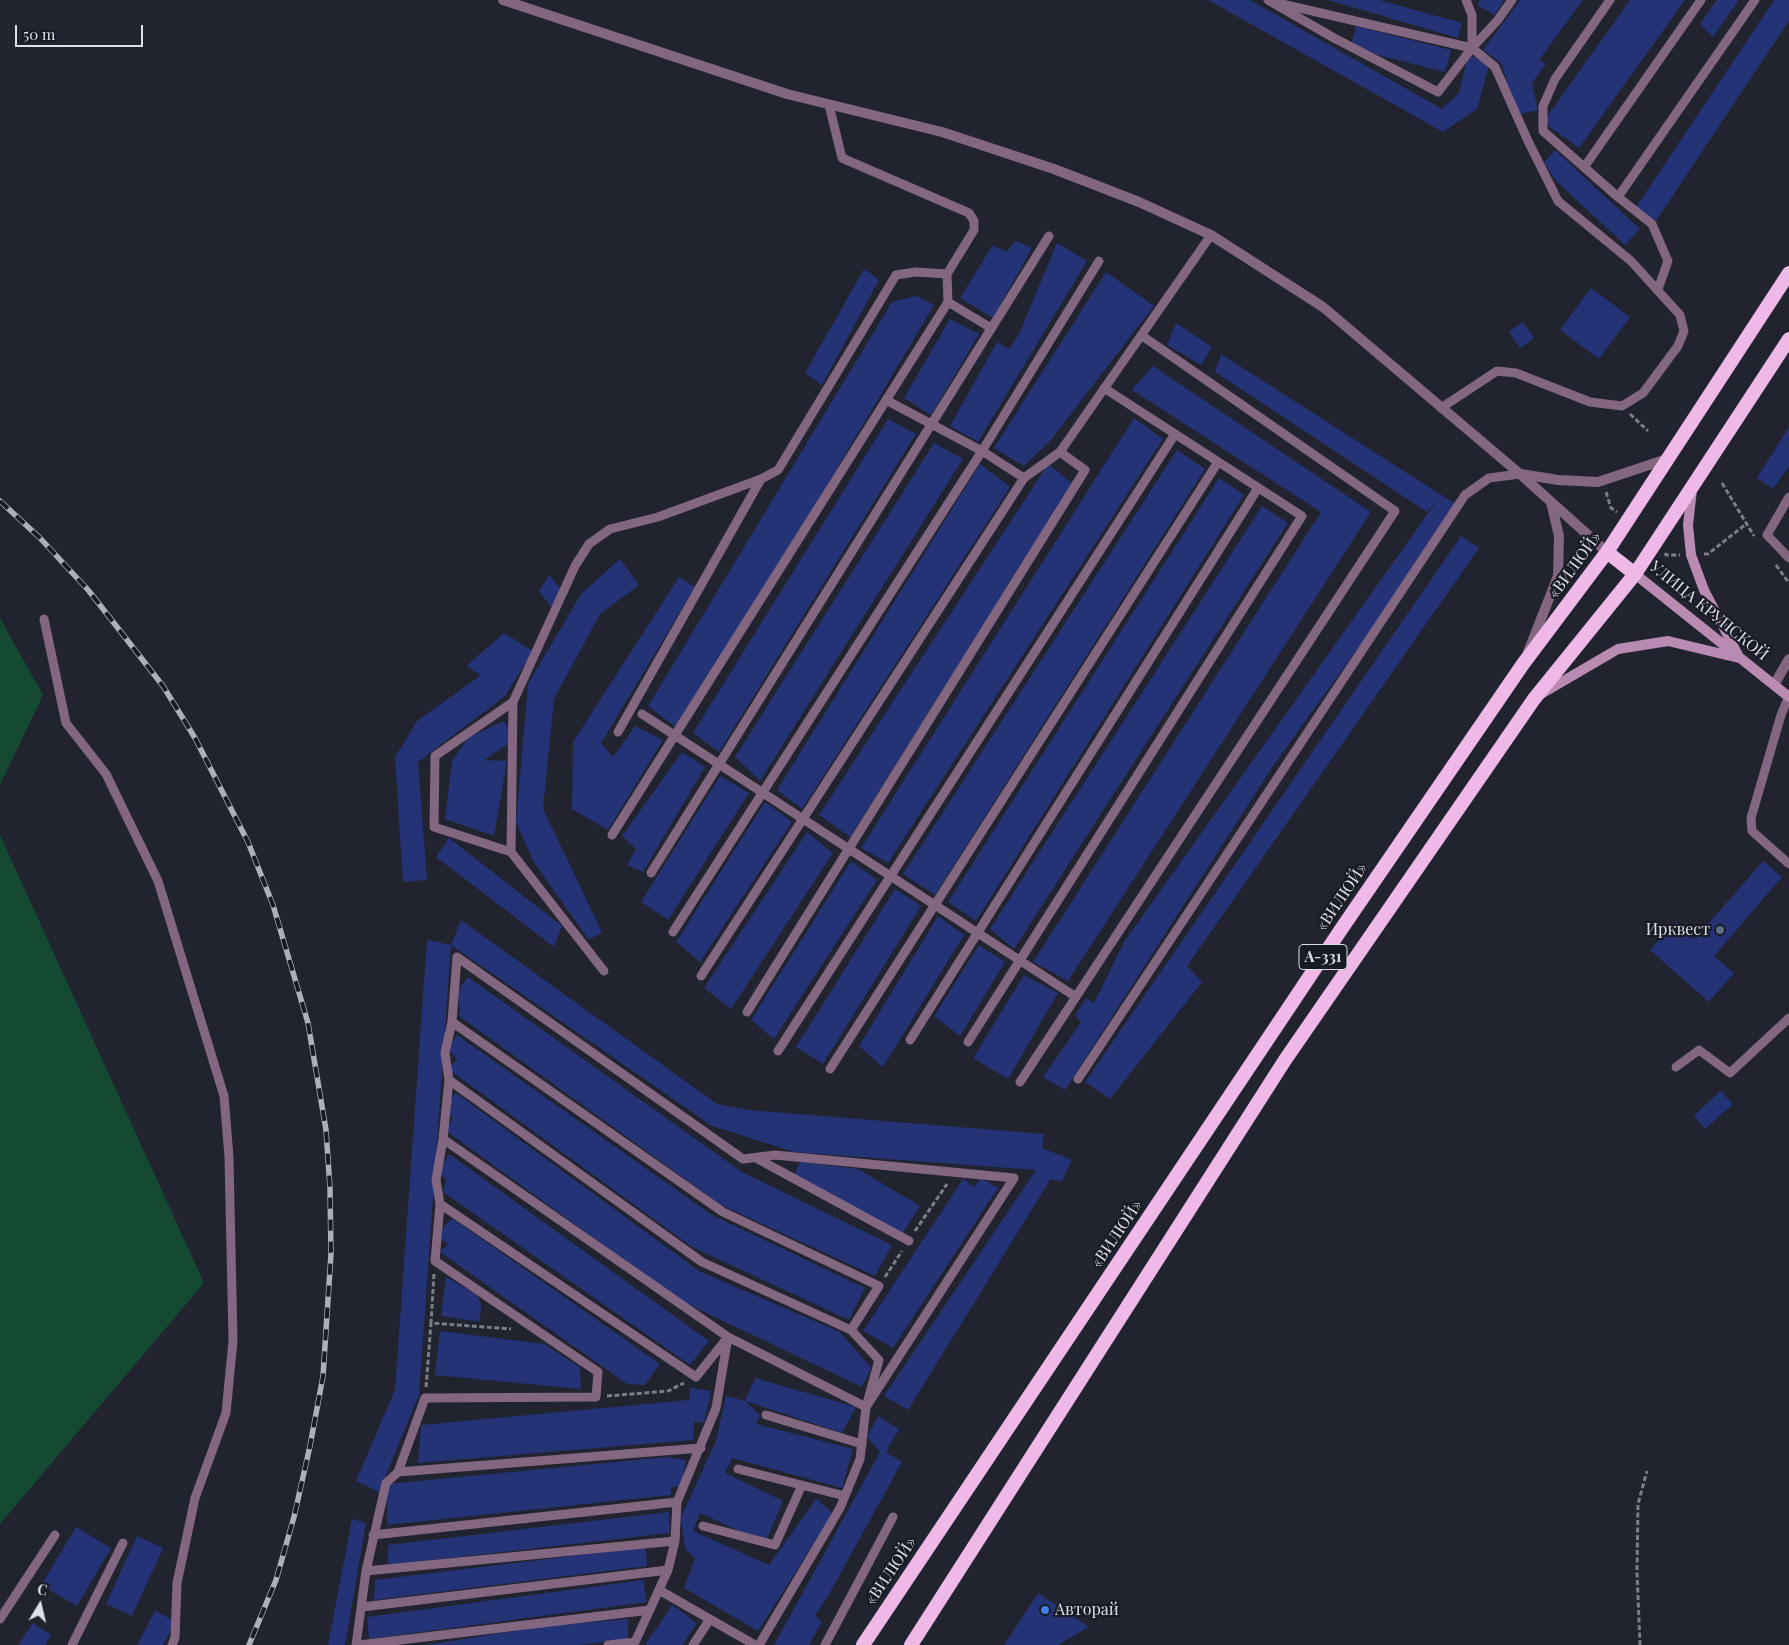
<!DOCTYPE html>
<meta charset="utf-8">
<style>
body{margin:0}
#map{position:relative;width:1789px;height:1645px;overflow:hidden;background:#21242e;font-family:"Playfair Display",serif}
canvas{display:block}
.north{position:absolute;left:15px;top:1580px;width:50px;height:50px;-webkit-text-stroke:4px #181b24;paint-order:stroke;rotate:9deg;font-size:14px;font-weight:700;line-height:20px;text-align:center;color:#dee0e7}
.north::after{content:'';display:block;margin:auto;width:18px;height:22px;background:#dee0e7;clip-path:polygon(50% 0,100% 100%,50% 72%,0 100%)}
.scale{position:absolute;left:15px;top:25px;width:128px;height:22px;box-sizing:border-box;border:2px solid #dee0e7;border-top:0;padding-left:6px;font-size:15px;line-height:18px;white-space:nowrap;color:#dee0e7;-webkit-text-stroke:4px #181b24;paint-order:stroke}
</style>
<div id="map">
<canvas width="1789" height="1645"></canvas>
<div class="north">С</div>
<div class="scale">50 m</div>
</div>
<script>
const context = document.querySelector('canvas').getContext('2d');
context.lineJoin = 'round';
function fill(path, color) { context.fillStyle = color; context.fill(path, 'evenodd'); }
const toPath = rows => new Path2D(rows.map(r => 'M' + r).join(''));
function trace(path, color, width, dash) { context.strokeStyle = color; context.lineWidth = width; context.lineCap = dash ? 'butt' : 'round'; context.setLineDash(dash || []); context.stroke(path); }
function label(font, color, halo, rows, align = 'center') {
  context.font = font + ' "Playfair Display",serif'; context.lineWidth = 4.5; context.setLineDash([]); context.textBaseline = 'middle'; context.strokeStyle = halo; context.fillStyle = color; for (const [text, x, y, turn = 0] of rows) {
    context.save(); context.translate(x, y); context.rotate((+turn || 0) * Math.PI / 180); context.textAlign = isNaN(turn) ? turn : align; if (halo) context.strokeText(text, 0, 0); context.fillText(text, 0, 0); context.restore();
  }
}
fill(toPath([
 [0,618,43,695,0,785],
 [0,835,204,1283,0,1524]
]), '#144932');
fill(toPath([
 [1208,0,1250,0,1442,109,1459,93,1468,56,1490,61,1477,109,1443,132],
 [1328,0,1379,0,1462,23,1458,38],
 [1480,0,1504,0,1495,15,1477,5],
 [1520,0,1583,0,1539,60,1546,64,1532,83,1538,110,1515,115,1502,64,1483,50],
 [1630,0,1685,0,1579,148,1543,122],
 [1717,0,1739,0,1713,37,1700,24],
 [1774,0,1789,0,1789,21,1656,221,1636,207],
 [1356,26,1451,50,1445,72,1350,48],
 [1555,150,1640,229,1625,245,1555,180,1544,162],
 [1016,241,1032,248,993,318,960,298,992,246,1007,251],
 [1057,243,1087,261,978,442,950,426,997,342,1009,349,1019,334],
 [864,269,879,280,822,385,805,373],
 [1106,272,1154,306,1050,441,1024,466,994,448],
 [1591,288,1630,317,1599,359,1560,330],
 [916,296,934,305,681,731,648,706,892,302],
 [950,319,979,334,931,415,904,398],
 [1523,322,1534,338,1520,348,1509,332],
 [1176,323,1212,347,1201,365,1167,345],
 [1221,354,1460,507,1275,763,1065,1090,1043,1077,1081,1022,1075,1016,1086,998,1094,1003,1124,942,1439,498,1427,512,1215,372],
 [1153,366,1371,512,1068,981,1033,962,1321,512,1132,390],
 [1134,418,1163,439,888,863,861,848],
 [888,419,916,434,719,752,693,733],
 [1789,427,1789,466,1773,489,1757,478],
 [934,443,963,459,760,781,735,757],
 [1177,450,1205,469,935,895,903,874],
 [980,464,1010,487,802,809,777,790],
 [1048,464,1072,483,850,837,819,815],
 [1219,478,1244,495,976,921,948,902],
 [1262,506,1288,523,1014,949,990,929],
 [1461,536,1479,548,1187,966,1202,982,1110,1099,1085,1082],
 [620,559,639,585,600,614,554,699,543,809,602,932,589,940,533,861,516,822,528,684,581,594],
 [549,575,564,593,551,607,539,591],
 [679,577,695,587,601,743,613,757,635,726,663,740,608,830,572,809,573,742],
 [504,633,533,651,505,696,418,762,427,880,403,882,395,757,417,721,481,675,466,666],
 [504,721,514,740,484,760,507,761,494,836,445,819,452,761,469,737],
 [682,752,705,767,643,872,627,865,636,849,622,836],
 [720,776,749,793,668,920,641,902],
 [765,802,792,822,700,962,676,942],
 [807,832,833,853,731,1009,704,988],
 [449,838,562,926,554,947,436,857],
 [851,861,877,880,774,1039,751,1020],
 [1763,861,1782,877,1714,956,1734,973,1709,1002,1650,950,1676,921,1695,939],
 [895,889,921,906,823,1064,796,1047],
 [938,916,964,935,883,1067,859,1046],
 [461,920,717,1104,749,1110,1044,1134,1042,1148,1072,1160,1062,1181,1050,1180,908,1410,884,1396,1036,1170,794,1152,712,1126,451,945,419,1395,379,1492,356,1481,395,1390,427,940,451,945],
 [979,945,1005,962,960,1036,934,1016],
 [1024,975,1058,993,1008,1079,973,1058],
 [468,977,742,1172,892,1245,875,1276,721,1205,459,1016,460,1009,457,991],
 [457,1035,712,1215,865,1288,849,1320,692,1247,448,1069,457,1059,448,1049],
 [1721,1091,1733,1104,1705,1129,1694,1115],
 [456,1093,699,1271,840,1332,871,1368,862,1387,679,1300,445,1130,453,1118,440,1111],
 [449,1154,709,1341,690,1365,443,1192,446,1180,439,1172],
 [800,1162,858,1169,920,1206,903,1233,793,1178],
 [981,1178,998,1188,893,1348,863,1331,963,1179,974,1187],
 [452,1218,660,1364,645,1385,627,1384,440,1252,448,1244,436,1235],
 [446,1277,476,1294,481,1304,480,1322,441,1316],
 [440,1331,544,1344,580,1367,581,1389,435,1375],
 [755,1378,856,1407,842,1433,745,1401,760,1415,756,1424,853,1449,842,1488,732,1458,725,1473,783,1501,765,1543,700,1513,693,1531,769,1565,816,1499,833,1513,758,1631,684,1588,695,1558,685,1549,681,1517,716,1441,726,1396,745,1401],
 [690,1388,711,1391,704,1423,694,1422,693,1440,418,1463,421,1425,689,1400],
 [878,1416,899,1429,886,1452,902,1462,828,1596,815,1615,822,1622,809,1645,774,1645,880,1452,867,1437],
 [667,1457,686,1460,682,1486,671,1487,671,1495,387,1525,387,1484],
 [669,1512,670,1533,388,1565,388,1545],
 [352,1519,366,1523,345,1645,328,1645],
 [76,1527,111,1548,77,1606,41,1585],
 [137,1536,163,1548,132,1616,106,1604],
 [646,1547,647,1566,374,1600,375,1580],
 [643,1580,647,1602,369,1639,367,1617],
 [1038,1593,1089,1627,1058,1645,1004,1645],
 [672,1605,697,1623,682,1645,645,1645],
 [155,1611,175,1621,163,1645,137,1645],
 [628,1619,628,1639,579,1645,426,1645,546,1626],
 [33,1623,51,1635,45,1645,18,1645]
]), '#243276');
trace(toPath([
 [1630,414,1648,431],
 [1722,483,1754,536],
 [1606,492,1611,508,1617,512],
 [1665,553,1666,555,1680,555],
 [1704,554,1708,554,1746,524],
 [1776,565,1789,583],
 [915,1231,947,1184],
 [434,1274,431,1323,511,1329],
 [885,1277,902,1251],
 [426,1387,431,1323],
 [607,1396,668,1391,684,1383],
 [1640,1645,1637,1572,1638,1504,1647,1471]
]), '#7b7e86', 3, [5, 2.5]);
trace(toPath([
 [1268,0,1334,38,1438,92,1472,48,1495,67,1528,141,1558,201,1631,261,1680,315,1684,331,1678,346,1643,393,1622,406,1590,402,1516,373,1497,371,1441,408],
 [1466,0,1472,15,1472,48],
 [1610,0,1555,79,1543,106,1543,131,1618,197],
 [1278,3,1472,48],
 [1472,48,1497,21,1512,0],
 [1585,166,1701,0],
 [1658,289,1668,261,1652,224,1618,197,1755,0],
 [948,302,991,328],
 [1060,452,1024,478,982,451,1099,261],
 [1789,497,1767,535,1789,558],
 [44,619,66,723,106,774,158,881,224,1096,229,1157,233,1341,226,1413,195,1498,177,1583,175,1638,172,1645],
 [1789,696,1781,715,1751,818,1752,831,1789,864],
 [642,714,1076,997],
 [618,732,761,479],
 [612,835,948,302,947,274],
 [511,852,434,827,435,756,513,702],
 [651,873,1049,236],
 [673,932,982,451,886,400],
 [604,971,511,852,513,702,575,566,589,544,610,529,658,517,761,479,778,470,896,275,916,272,947,274,974,230,974,221,969,213,842,158,829,105],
 [701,976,1024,478],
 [747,1012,1085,470,1060,452,1211,235],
 [910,1040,1258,488],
 [968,1042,1302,516,1104,388],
 [778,1051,1175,434],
 [1676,1067,1699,1050,1730,1073,1789,1018],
 [830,1069,1218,462],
 [1078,1079,1465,495,1489,478,1520,474],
 [449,1080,702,1262,851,1330,879,1286,723,1212,452,1022],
 [1020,1082,1395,511,1141,335],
 [756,1158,909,1241],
 [440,1204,696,1377,728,1337,443,1139],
 [766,1415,862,1444],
 [738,1469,845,1496],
 [398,1472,701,1448],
 [703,1526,775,1545,802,1485],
 [373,1535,677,1502],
 [366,1571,675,1541],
 [659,1590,755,1645],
 [362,1607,668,1570],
 [0,1619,55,1535],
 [72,1645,123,1543],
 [356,1645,366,1571,386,1483,398,1472,425,1398,596,1397,598,1372,435,1261,440,1204,436,1180,443,1139,449,1080,445,1053,452,1022,457,957,743,1159,775,1155,1014,1178,866,1407,860,1459,840,1508,759,1645],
 [359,1645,650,1610],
 [608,1645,635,1642,668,1570,675,1541,677,1502,716,1408,728,1337,866,1407,879,1360,851,1330],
 [693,1645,710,1619],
 [825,1645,893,1517]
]), '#83667f', 9);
trace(toPath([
 [503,0,787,94,942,132,1054,169,1139,202,1211,235,1323,307,1520,474,1607,552],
 [1521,474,1558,480,1598,482,1670,458],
 [1528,652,1558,576,1559,536,1551,502]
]), '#83667f', 10);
trace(toPath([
 [1774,685,1789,659]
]), '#83667f', 10);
trace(toPath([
 [1692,490,1688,525,1691,555,1704,590,1738,655],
 [1635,574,1789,697],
 [1541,694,1618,649,1668,641,1739,658]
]), '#b98ab2', 10);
trace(toPath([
 [1607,552,1635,574],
 [863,1645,1342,928,1523,664,1607,552,1789,273],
 [911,1645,1285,1060,1534,699,1635,574,1789,339]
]), '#eeb9e6', 14);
const rail = toPath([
 [0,501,40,538,89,591,163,686,195,738,248,842,273,905,308,1023,326,1130,330,1188,331,1254,323,1376,310,1446,294,1517,276,1580,249,1645]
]);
trace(rail, '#adb0b8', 5.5);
trace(rail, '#181b24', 4, [11]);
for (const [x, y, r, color] of [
 [1720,930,5,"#5c6f8a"],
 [1045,1610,5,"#3f7fe0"]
]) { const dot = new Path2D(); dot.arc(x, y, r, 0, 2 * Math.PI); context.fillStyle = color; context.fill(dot); trace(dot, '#181b24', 2); }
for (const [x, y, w] of [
 [1323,957,48]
]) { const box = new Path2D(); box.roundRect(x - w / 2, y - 12.5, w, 25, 4); context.fillStyle = '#181b24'; context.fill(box); trace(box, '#dee0e7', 1); }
label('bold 15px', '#dee0e7', null, [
 ["А-331",1323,957]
]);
label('16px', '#dee0e7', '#181b24', [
 ["«ВИЛЮЙ»",1575,565,-54],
 ["УЛИЦА КРУПСКОЙ",1709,611,39],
 ["«ВИЛЮЙ»",1342,897,-56],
 ["«ВИЛЮЙ»",1117,1234,-56],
 ["«ВИЛЮЙ»",891,1571,-56]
]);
label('16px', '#dee0e7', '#181b24', [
 ["Ирквест",1710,930],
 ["Авторай",1055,1610,"left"]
], 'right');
</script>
